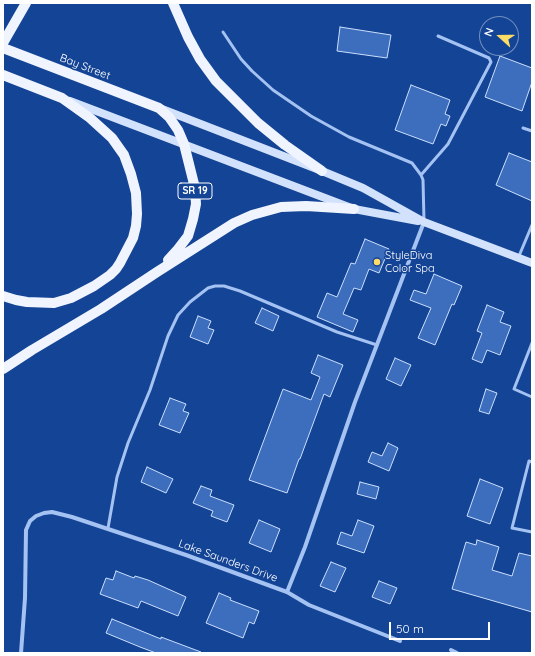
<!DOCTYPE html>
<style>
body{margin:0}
#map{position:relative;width:535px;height:656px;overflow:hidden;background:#144495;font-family:Quicksand,sans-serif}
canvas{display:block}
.frame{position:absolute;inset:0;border:4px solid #fff;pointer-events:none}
.north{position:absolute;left:479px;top:16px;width:40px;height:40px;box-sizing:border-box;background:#144495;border:1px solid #728fbf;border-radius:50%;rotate:291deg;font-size:11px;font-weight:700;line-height:16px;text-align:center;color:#fff}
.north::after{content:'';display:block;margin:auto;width:14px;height:18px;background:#ffdc65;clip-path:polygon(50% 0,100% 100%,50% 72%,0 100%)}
.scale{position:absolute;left:389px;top:622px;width:101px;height:18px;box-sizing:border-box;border:2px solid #fff;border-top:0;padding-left:5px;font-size:12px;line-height:14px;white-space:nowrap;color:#fff;-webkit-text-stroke:3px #144495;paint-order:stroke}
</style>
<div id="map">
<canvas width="535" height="656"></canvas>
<div class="frame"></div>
<div class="north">N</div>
<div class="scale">50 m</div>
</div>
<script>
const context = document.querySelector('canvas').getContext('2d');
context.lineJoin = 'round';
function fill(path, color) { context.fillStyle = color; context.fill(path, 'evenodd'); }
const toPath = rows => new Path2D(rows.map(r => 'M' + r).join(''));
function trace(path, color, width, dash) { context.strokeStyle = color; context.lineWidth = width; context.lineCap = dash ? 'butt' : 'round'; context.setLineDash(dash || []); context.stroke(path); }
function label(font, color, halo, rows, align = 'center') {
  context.font = font + ' Quicksand,sans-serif'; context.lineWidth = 3; context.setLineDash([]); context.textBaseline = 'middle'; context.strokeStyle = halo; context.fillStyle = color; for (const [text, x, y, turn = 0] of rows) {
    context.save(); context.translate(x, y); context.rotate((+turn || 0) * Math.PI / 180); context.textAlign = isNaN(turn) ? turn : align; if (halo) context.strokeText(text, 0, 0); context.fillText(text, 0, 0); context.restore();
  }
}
const building = toPath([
 [340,27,391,35,387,58,337,51,340,27],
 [500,56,532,68,532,82,522,111,485,97,500,56],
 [411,85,450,100,445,114,450,116,446,126,441,124,433,144,395,130,411,85],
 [509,153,532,162,532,201,496,185,509,153],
 [365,239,389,249,379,273,369,269,361,290,354,288,343,314,358,320,353,332,317,317,327,293,337,297,351,263,355,264,365,239],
 [434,274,462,286,454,305,452,304,435,345,418,338,431,308,410,300,414,290,426,294,434,274],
 [487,305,504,312,500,322,511,326,500,355,487,350,482,363,472,359,482,333,477,331,487,305],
 [262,308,279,316,273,331,255,323,262,308],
 [198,316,211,321,208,328,214,330,208,344,190,337,198,316],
 [318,355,343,365,330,397,324,394,300,459,299,459,287,493,249,480,283,389,311,400,320,377,311,373,318,355],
 [395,358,411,365,401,386,386,379,395,358],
 [486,389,497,393,489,414,479,411,486,389],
 [170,398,186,404,183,411,189,413,180,433,159,425,170,398],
 [388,443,398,448,389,471,368,462,372,452,382,456,388,443],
 [147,467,173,479,166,493,141,482,147,467],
 [480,479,503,488,490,524,467,516,480,479],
 [360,482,379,487,376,499,357,494,360,482],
 [201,486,212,490,210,496,234,505,227,522,211,516,213,511,193,503,201,486],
 [259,520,280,529,271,552,249,543,259,520],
 [358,520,374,526,364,553,337,544,341,532,352,536,358,520],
 [477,540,499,547,492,570,512,576,519,553,532,556,532,612,452,589,466,542,476,545,477,540],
 [331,562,346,568,335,592,320,586,331,562],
 [116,571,134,578,135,576,148,580,186,597,178,616,141,601,138,608,100,594,106,578,113,580,116,571],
 [379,581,397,588,390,604,372,597,379,581],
 [219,593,231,598,230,600,259,611,254,624,249,622,243,638,206,623,219,593],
 [112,619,161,639,161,637,201,652,201,653,156,653,140,647,106,633,112,619]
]);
fill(building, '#3d6ebd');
trace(building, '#cbdffd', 1);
trace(toPath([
 [223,32,241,59,252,71,273,90,311,116,349,137,412,163,421,175,423,180,424,221],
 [523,128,532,131],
 [421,175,448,144,491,62,489,58,438,36],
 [519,256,532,225],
 [532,343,514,389,532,397],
 [532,462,529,461,512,528,532,532],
 [108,528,117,477,128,443,150,390,168,336,178,315,190,302,208,288,215,286,224,286,240,291,337,332,377,345]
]), '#a4c2f2', 3);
trace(toPath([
 [287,592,305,547,355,402,424,222],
 [451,650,457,653],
 [21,653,25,598,26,530,30,521,36,516,44,513,52,512,72,517,186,555,287,592,309,605,400,641]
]), '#a4c2f2', 4);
trace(toPath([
 [70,101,354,209,418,221],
 [162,109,322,171,363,188,424,222,532,263]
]), '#d3e2fc', 8);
trace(toPath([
 [173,3,188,37,200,59,216,81,258,123,285,145,322,171],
 [3,43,26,3],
 [3,48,159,108,169,117,178,130,184,144,195,188,196,204,193,219,188,236,178,249,168,260],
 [3,75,62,98,90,118,112,138,124,155,131,174,136,193,137,214,136,226,133,238,120,263,116,269,110,275,94,286,71,298,54,303,27,302,16,300,3,296],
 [3,369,32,350,101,309,157,272,234,223,252,215,281,207,306,206,354,209]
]), '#eff4ff', 10);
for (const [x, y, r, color] of [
 [377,262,4,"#ffdc65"]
]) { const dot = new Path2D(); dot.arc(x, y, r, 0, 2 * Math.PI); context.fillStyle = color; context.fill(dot); trace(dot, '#144495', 1.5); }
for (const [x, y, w] of [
 [195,191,34]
]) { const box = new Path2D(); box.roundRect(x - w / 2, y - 8, w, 16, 3); context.fillStyle = '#144495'; context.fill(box); trace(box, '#fff', 1); }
label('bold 10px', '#fff', null, [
 ["SR 19",195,191]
]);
label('11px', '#fff', '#144495', [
 ["Bay Street",85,67,21],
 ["Lake Saunders Drive",228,561,20]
]);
label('11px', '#fff', '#144495', [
 ["StyleDiva",385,256],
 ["Color Spa",385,269]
], 'left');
</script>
